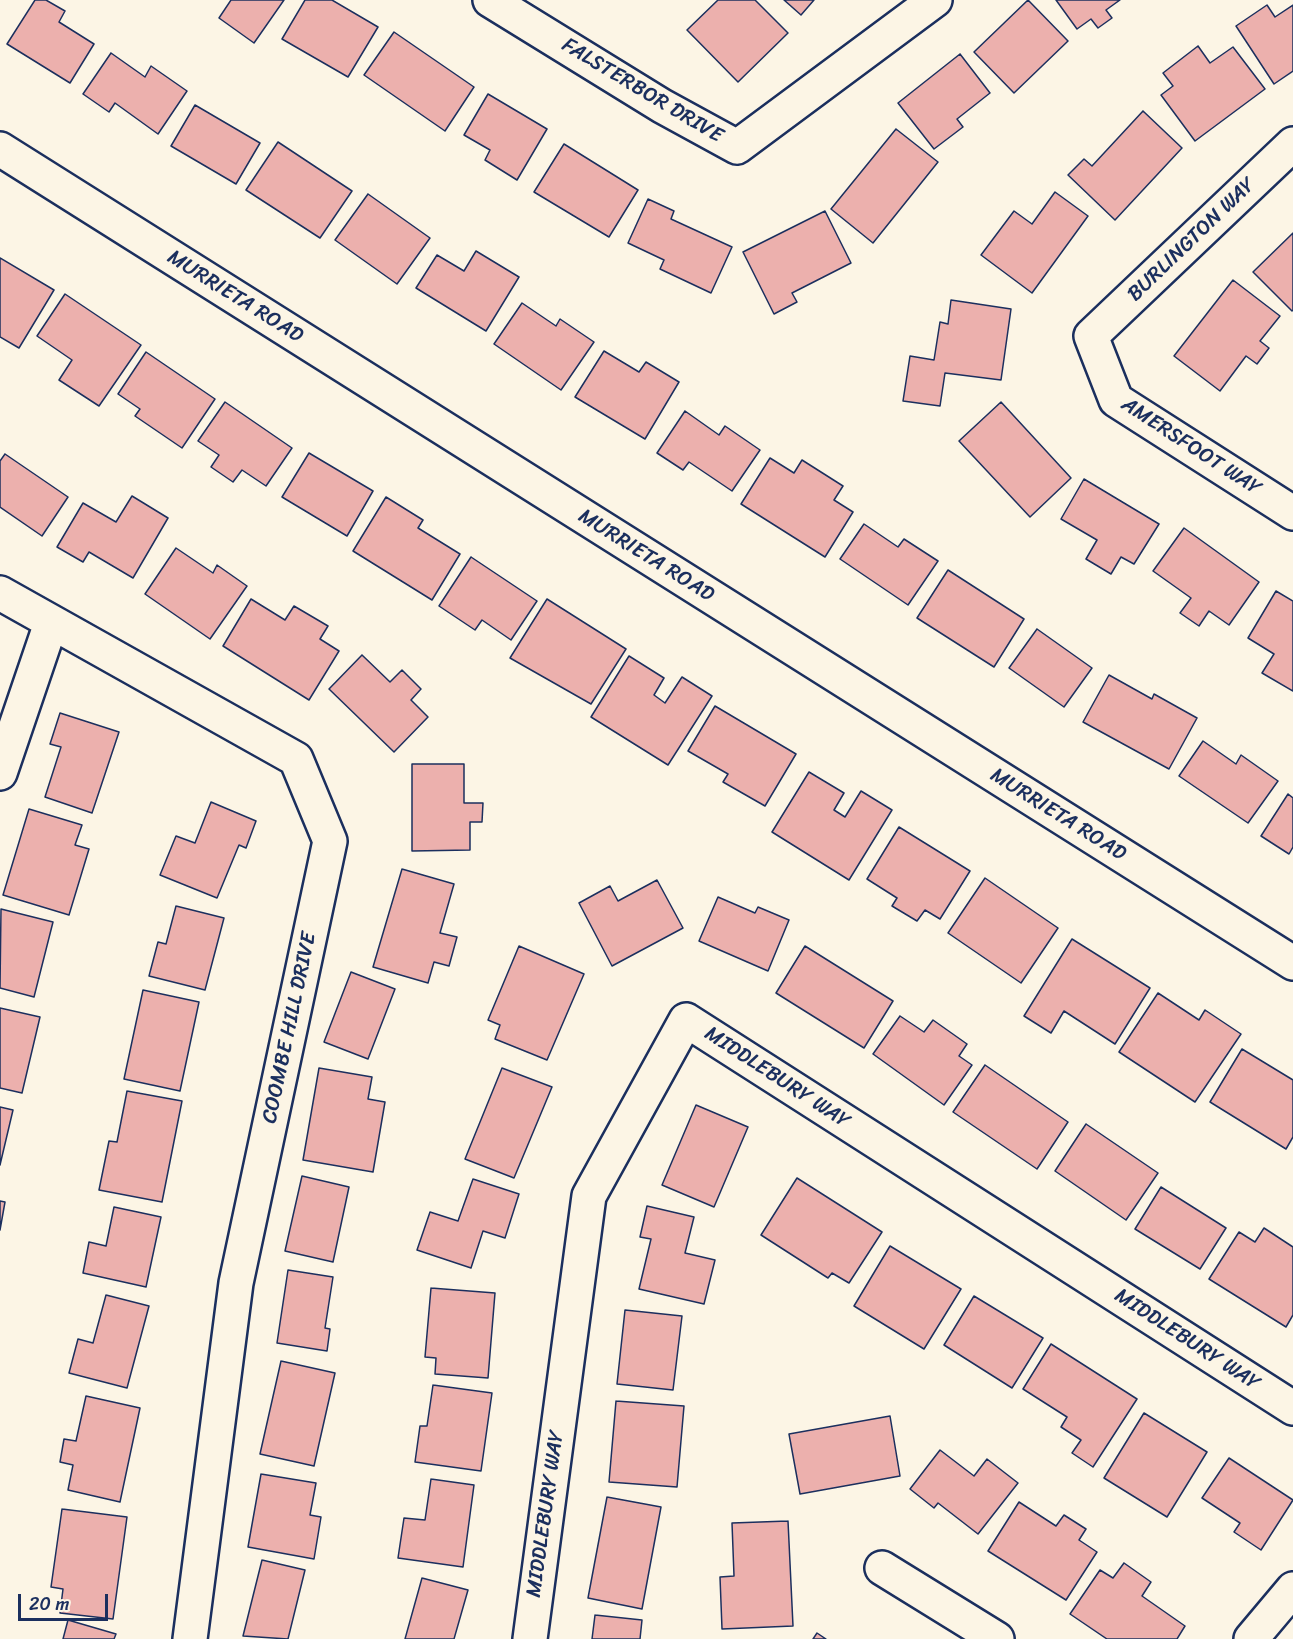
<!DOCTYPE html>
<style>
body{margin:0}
#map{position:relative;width:1293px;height:1639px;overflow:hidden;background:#fcf5e5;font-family:Sriracha,sans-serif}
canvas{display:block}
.scale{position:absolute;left:18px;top:1594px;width:90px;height:27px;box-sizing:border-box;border:3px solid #1b2f5e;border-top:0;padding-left:8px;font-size:18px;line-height:21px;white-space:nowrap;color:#1b2f5e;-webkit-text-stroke:4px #fcf5e5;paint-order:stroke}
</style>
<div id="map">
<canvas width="1293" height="1639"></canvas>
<div class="scale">20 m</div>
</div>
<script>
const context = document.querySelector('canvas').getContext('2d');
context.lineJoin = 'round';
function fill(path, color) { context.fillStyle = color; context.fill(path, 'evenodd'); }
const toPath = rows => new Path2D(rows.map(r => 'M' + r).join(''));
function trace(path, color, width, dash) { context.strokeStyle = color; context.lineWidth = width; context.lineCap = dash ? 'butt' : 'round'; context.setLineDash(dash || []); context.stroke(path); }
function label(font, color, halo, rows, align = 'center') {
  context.font = font + ' Sriracha,sans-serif'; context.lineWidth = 4.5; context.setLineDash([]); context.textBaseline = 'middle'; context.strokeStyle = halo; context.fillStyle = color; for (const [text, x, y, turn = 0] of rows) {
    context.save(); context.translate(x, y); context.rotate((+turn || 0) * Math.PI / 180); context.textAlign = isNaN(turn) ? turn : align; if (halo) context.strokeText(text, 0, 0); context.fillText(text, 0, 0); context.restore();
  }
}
const building = toPath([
 [35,0,46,0,65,11,59,22,94,44,70,83,7,44,35,0],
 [231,0,284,0,254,43,219,18,231,0],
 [305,0,332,0,378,27,348,77,282,39,305,0],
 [718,0,755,0,788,33,738,82,687,30,718,0],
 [784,0,814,0,801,15,784,0],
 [1028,0,1068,41,1014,93,974,52,1028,0],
 [1056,0,1120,0,1106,10,1112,18,1098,28,1091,19,1077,29,1056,0],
 [1267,5,1275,17,1293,5,1293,71,1274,84,1236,26,1267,5],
 [394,32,474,87,445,131,364,75,394,32],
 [1198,46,1210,63,1233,47,1265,89,1195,141,1161,95,1173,86,1163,73,1198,46],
 [111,53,145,77,151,66,187,91,158,134,115,103,109,112,83,94,111,53],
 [960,54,990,93,957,119,963,127,934,149,898,103,960,54],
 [488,94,547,129,517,180,485,160,490,150,464,135,488,94],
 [195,105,260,143,236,184,171,146,195,105],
 [1143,111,1182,148,1115,220,1068,175,1084,159,1092,166,1143,111],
 [896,129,938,162,873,243,831,209,896,129],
 [278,142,352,191,320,238,246,190,278,142],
 [564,144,638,190,609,237,534,192,564,144],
 [1055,192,1088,216,1032,293,981,255,1014,211,1032,224,1055,192],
 [368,194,430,238,397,284,335,240,368,194],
 [648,199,674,211,671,219,732,247,711,293,660,269,664,260,628,243,648,199],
 [825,211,851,263,792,293,797,302,774,314,743,252,825,211],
 [1293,233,1293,310,1292,311,1253,272,1293,233],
 [476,251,519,277,486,331,416,288,437,255,464,271,476,251],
 [0,258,54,290,19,348,0,337,0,258],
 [1233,280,1280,316,1260,341,1269,348,1257,364,1246,356,1220,391,1174,356,1233,280],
 [65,294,141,345,99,406,59,380,72,360,37,336,65,294],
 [951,300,1011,309,1001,380,945,373,940,406,903,401,910,356,934,360,940,322,948,324,951,300],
 [522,303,556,326,560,319,594,342,561,390,494,344,522,303],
 [604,351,639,372,646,362,679,382,645,439,575,397,604,351],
 [146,352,215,399,182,448,135,416,140,409,118,394,146,352],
 [225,402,292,448,266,486,242,470,233,482,211,467,219,455,198,441,225,402],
 [1001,402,1071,478,1030,517,959,441,1001,402],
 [685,411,719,435,725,426,760,450,732,491,689,462,683,470,657,453,685,411],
 [309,453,373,491,347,536,282,497,309,453],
 [5,454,68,497,42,536,0,507,0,461,5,454],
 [770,458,794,473,802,460,843,486,834,500,853,512,825,557,741,504,770,458],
 [1084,479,1159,524,1134,564,1121,557,1111,574,1086,559,1097,540,1061,519,1084,479],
 [132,496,168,518,133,578,89,552,83,562,57,547,83,503,116,522,132,496],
 [386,497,423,520,418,528,460,554,432,600,353,551,386,497],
 [864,524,898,547,904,539,938,561,908,605,840,559,864,524],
 [1184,528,1259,582,1229,625,1209,611,1199,626,1180,613,1191,598,1153,571,1184,528],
 [176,548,213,573,217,565,247,586,210,639,145,594,176,548],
 [471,557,537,601,511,640,482,620,475,630,439,606,471,557],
 [948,570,1024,619,994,667,917,618,948,570],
 [1276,591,1293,601,1293,691,1262,673,1274,654,1248,638,1276,591],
 [251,599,285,620,294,606,328,626,320,639,339,651,309,700,223,646,251,599],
 [547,599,626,649,591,704,510,658,547,599],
 [1037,629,1092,668,1064,707,1009,668,1037,629],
 [362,655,390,682,402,670,421,689,411,700,428,717,394,752,329,689,362,655],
 [629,656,664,678,654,695,665,703,682,677,712,696,668,765,591,717,629,656],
 [1109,675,1152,699,1154,694,1197,718,1169,769,1083,722,1109,675],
 [715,706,796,754,765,806,723,782,728,774,688,751,715,706],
 [60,713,119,732,92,813,45,797,61,747,50,744,60,713],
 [1203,741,1236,764,1241,755,1278,781,1248,823,1179,776,1203,741],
 [412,764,464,764,464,803,483,803,482,822,470,822,470,850,412,851,412,764],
 [809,772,844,793,834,810,845,817,861,791,892,810,849,880,772,832,809,772],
 [1288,794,1293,798,1293,847,1289,854,1261,836,1288,794],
 [211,802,256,821,246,848,239,845,217,898,160,875,176,836,195,843,211,802],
 [29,809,82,825,75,845,89,849,69,915,3,895,29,809],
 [899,827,970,871,940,919,925,910,917,921,892,906,897,898,867,879,899,827],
 [402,869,454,884,440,933,457,937,449,966,434,962,428,983,373,967,402,869],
 [985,878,1058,928,1021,983,948,933,985,878],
 [657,880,683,928,612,966,579,903,610,886,618,901,657,880],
 [718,897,755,913,758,907,789,920,768,971,699,941,718,897],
 [176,906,224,918,205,990,149,976,158,942,166,944,176,906],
 [1,909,53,922,34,997,0,988,1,909],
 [1072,939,1150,988,1115,1044,1064,1011,1051,1033,1024,1016,1072,939],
 [519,946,584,974,547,1060,495,1039,500,1025,488,1020,519,946],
 [805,946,893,1001,864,1048,776,993,805,946],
 [351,972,395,989,368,1059,324,1042,351,972],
 [143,990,199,1002,180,1091,124,1079,143,990],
 [1158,993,1199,1020,1205,1010,1241,1034,1195,1102,1119,1052,1158,993],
 [0,1008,40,1017,22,1093,0,1088,0,1008],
 [900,1016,924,1032,933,1020,967,1044,959,1056,972,1065,944,1105,873,1054,900,1016],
 [1242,1049,1293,1080,1293,1137,1286,1149,1210,1102,1242,1049],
 [985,1065,1068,1122,1037,1169,953,1112,985,1065],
 [319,1068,372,1077,368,1099,385,1102,373,1172,303,1160,319,1068],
 [502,1068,552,1087,514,1178,465,1159,502,1068],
 [127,1091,182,1101,162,1202,99,1190,109,1141,117,1142,127,1091],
 [696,1105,748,1127,714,1207,662,1185,696,1105],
 [0,1107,13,1110,0,1165,0,1107],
 [1086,1124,1158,1173,1126,1220,1055,1171,1086,1124],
 [302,1176,349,1187,333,1262,285,1251,302,1176],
 [797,1178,882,1232,849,1283,832,1273,828,1278,761,1235,797,1178],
 [473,1179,519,1194,505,1238,483,1231,471,1268,417,1250,430,1212,458,1221,473,1179],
 [1161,1187,1226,1228,1200,1269,1135,1229,1161,1187],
 [0,1201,5,1202,0,1230,0,1201],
 [647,1206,694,1217,685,1253,715,1260,704,1304,639,1289,651,1239,640,1237,647,1206],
 [114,1207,161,1217,146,1287,83,1273,89,1242,106,1246,114,1207],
 [1264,1228,1293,1247,1293,1315,1286,1327,1209,1279,1239,1232,1255,1242,1264,1228],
 [890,1246,961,1289,924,1349,854,1306,890,1246],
 [288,1270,333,1277,325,1328,330,1329,327,1351,277,1343,288,1270],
 [431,1288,495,1293,488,1378,435,1374,436,1358,425,1357,431,1288],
 [106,1295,149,1306,127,1388,69,1373,78,1339,93,1343,106,1295],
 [974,1296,1043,1338,1012,1388,944,1345,974,1296],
 [625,1310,682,1316,673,1390,617,1384,625,1310],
 [1051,1344,1137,1399,1093,1467,1072,1453,1081,1440,1061,1427,1067,1417,1023,1389,1051,1344],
 [281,1361,335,1373,314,1466,260,1454,281,1361],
 [433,1385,492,1393,481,1471,415,1462,420,1426,427,1426,433,1385],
 [86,1396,140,1408,120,1502,68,1490,73,1465,60,1462,64,1439,76,1441,86,1396],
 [616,1401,684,1406,677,1487,609,1482,616,1401],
 [1144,1413,1207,1452,1167,1517,1104,1478,1144,1413],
 [890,1416,900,1476,800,1494,789,1434,890,1416],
 [940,1450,974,1476,987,1459,1018,1483,978,1534,938,1503,934,1508,910,1489,940,1450],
 [1229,1458,1293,1500,1261,1550,1234,1532,1240,1523,1202,1498,1229,1458],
 [261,1474,316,1483,310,1515,321,1517,314,1559,248,1547,261,1474],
 [431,1479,474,1485,463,1567,398,1558,404,1518,425,1520,431,1479],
 [607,1497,661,1507,642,1609,588,1598,607,1497],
 [1019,1502,1056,1526,1064,1515,1086,1529,1079,1540,1097,1552,1066,1600,988,1551,1019,1502],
 [62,1509,127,1517,113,1619,60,1613,63,1589,51,1587,62,1509],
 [788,1521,793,1626,722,1629,720,1577,734,1576,732,1523,788,1521],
 [262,1560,305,1570,288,1639,243,1636,262,1560],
 [1124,1563,1151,1582,1142,1596,1185,1626,1177,1639,1107,1639,1070,1614,1100,1570,1113,1578,1124,1563],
 [422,1578,468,1590,454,1639,405,1639,422,1578],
 [595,1615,642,1620,640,1639,592,1639,595,1615],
 [68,1620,116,1634,114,1639,63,1639,68,1620],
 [817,1633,826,1639,813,1639,817,1633]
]);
fill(building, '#ecb0ad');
trace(building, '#1b2f5e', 1.5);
const street = toPath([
 [490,0,662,106,737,147,935,0],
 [1293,144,1091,336,1116,400,1293,513],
 [0,593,296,759,330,841,236,1283,190,1639],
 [0,773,51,623],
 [882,1568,997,1639],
 [530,1639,589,1196,686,1020,1293,1408]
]);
const secondary = toPath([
 [0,149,1293,963],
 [1251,1639,1293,1589]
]);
trace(street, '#1b2f5e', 38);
trace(secondary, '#1b2f5e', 38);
trace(street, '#fcf5e5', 33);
trace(secondary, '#fcf5e5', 33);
label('21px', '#1b2f5e', '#fcf5e5', [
 ["FALSTERBOR DRIVE",642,91,31],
 ["BURLINGTON WAY",1192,240,-44],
 ["MURRIETA ROAD",235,297,32],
 ["AMERSFOOT WAY",1191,447,33],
 ["MURRIETA ROAD",646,556,32],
 ["MURRIETA ROAD",1058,815,32],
 ["COOMBE HILL DRIVE",290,1028,-78],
 ["MIDDLEBURY WAY",777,1078,33],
 ["MIDDLEBURY WAY",1187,1340,33],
 ["MIDDLEBURY WAY",546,1514,-82]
]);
</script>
